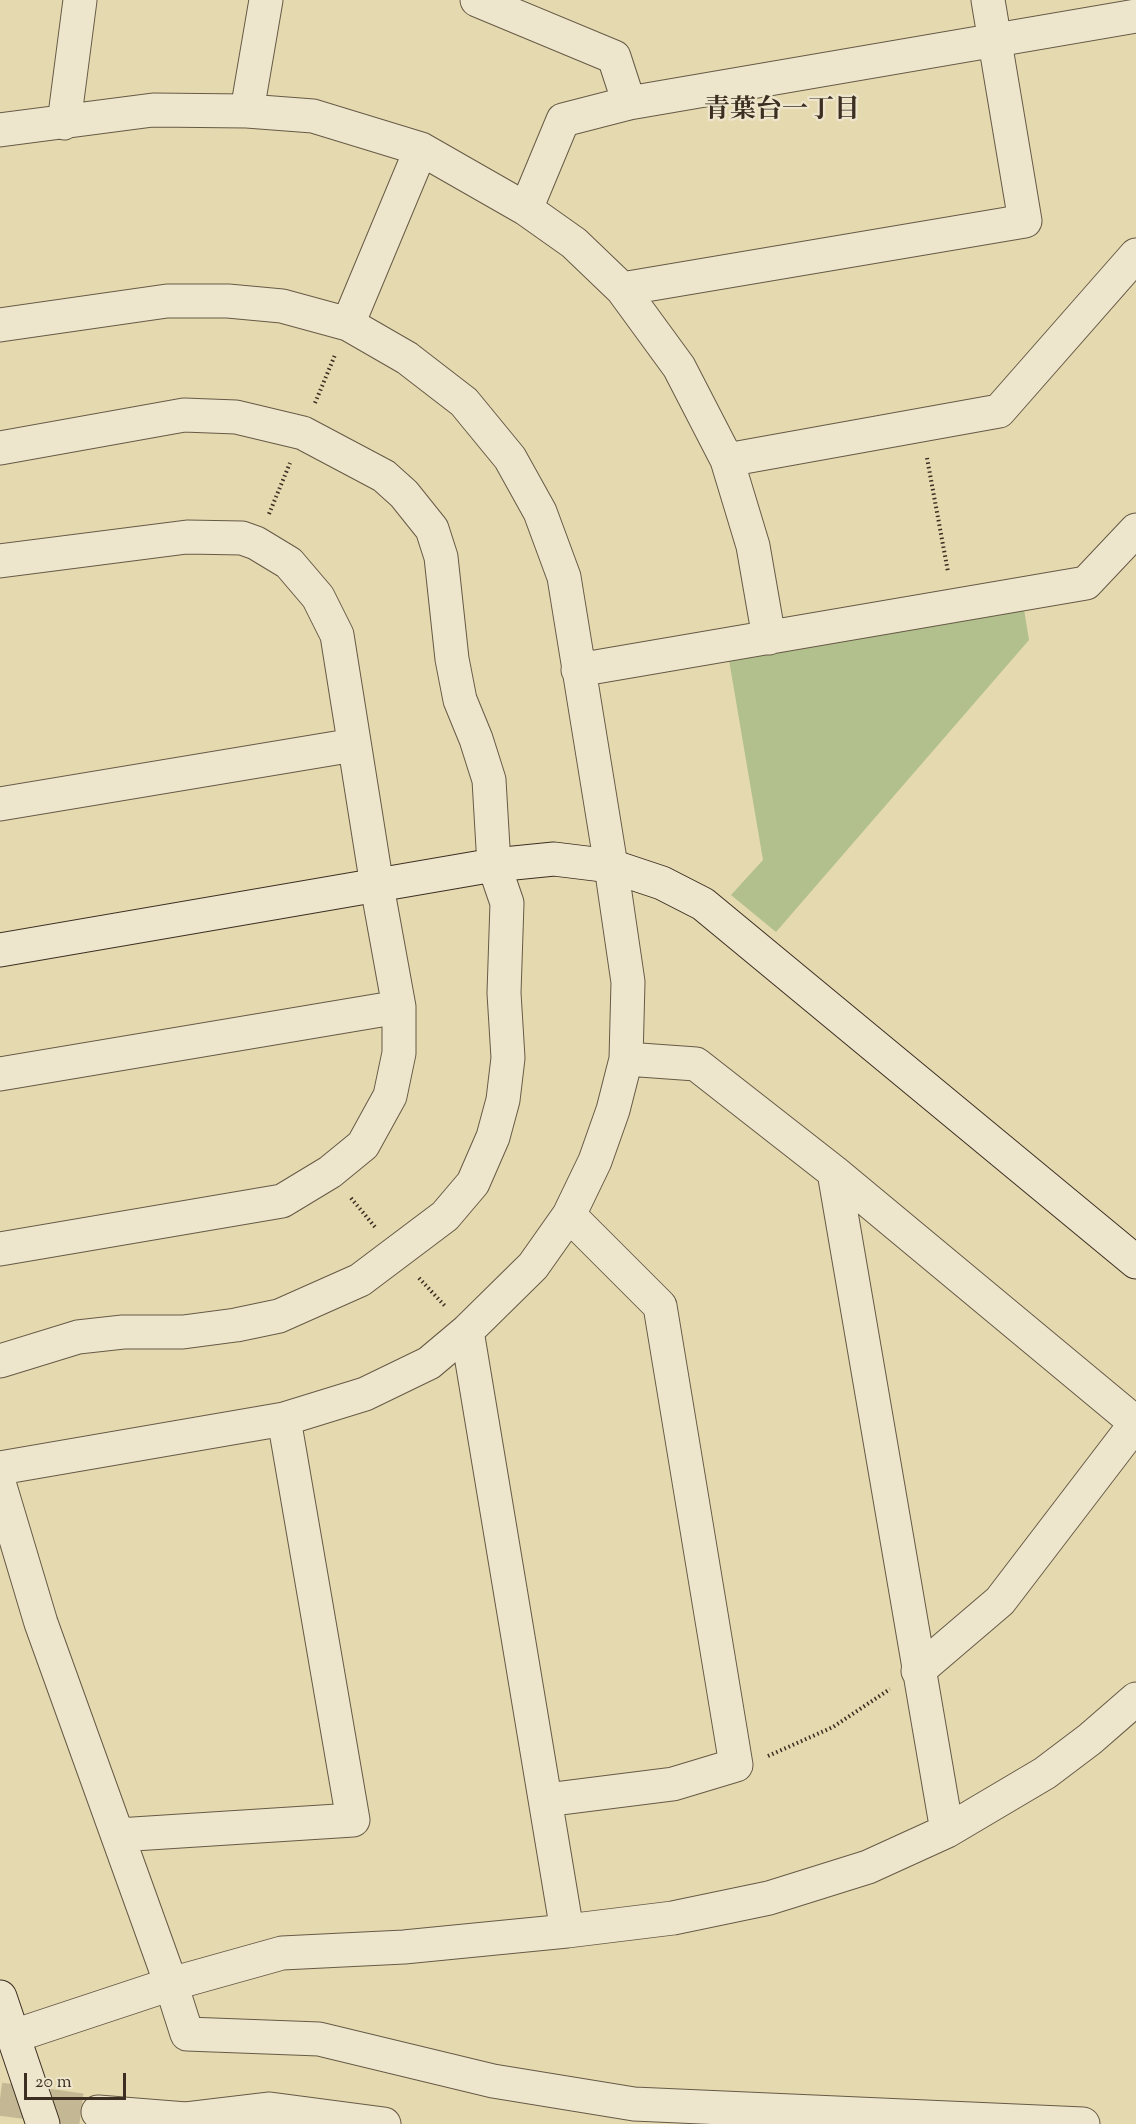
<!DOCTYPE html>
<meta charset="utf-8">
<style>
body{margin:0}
#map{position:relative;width:1136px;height:2124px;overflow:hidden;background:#e5d9b0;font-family:"Sorts Mill Goudy",serif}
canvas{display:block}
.scale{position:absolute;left:24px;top:2073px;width:102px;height:27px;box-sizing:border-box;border:3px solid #3c2f22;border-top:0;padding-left:8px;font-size:18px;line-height:21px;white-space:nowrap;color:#3c2f22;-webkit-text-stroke:4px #eee6cc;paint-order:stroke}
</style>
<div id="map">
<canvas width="1136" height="2124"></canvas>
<div class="scale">20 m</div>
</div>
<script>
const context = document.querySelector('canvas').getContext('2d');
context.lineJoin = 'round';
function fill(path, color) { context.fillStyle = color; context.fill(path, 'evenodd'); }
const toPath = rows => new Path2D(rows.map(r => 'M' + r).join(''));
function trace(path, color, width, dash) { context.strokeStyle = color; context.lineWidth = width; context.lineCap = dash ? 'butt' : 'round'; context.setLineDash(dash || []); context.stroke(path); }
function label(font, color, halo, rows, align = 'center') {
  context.font = font + ' "Sorts Mill Goudy","Noto Serif JP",serif'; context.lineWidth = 4.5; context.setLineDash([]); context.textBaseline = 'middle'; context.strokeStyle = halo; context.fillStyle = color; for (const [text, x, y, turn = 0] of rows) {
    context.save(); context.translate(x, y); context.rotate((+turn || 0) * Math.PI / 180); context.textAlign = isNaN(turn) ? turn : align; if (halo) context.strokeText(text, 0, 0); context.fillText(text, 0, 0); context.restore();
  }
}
fill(toPath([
 [1024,609,1029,640,776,932,731,895,763,860,729,660]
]), '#b2c08d');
trace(toPath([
 [0,2099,98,2112]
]), '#c3b794', 33, [33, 16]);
const street = toPath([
 [477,0,614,57,629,103],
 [247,111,266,0],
 [64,123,80,0],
 [0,130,153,110,247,111,313,116,421,149,526,209,574,243,622,289,679,367,727,460,753,546,769,638],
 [526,209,563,120,629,103,1136,16],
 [622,289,1025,221,988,0],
 [348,324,421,149],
 [0,325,167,301,228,301,282,306,348,324,407,358,464,402,510,458,540,512,564,577,611,866,628,982,626,1059,613,1110,595,1161,569,1215,533,1266,467,1331,429,1363,365,1394,284,1419,0,1468],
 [0,448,184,415,236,417,303,433,384,476,404,494,432,529,441,557,452,659,460,700,476,739,489,780,494,865,507,903,504,993,508,1058,503,1100,493,1137,473,1183,445,1216,360,1280,279,1316,236,1325,183,1332,123,1332,78,1337,0,1361],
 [727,460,999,411,1136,255],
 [0,561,187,537,242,538,256,543,289,563,318,597,337,635,377,886,399,1007,399,1053,390,1096,363,1145,330,1172,282,1201,0,1249],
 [578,670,1086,583,1136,530],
 [0,804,354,745],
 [626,1059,696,1064,834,1172,947,1831],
 [0,1074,399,1007],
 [834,1172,1136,1423,1000,1601,918,1671],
 [467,1331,567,1931],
 [0,1486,41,1623,171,1984,187,2034,319,2039,493,2081,634,2104,1083,2124],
 [546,1800,673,1784,736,1765,660,1306,569,1215],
 [118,1835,353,1820,284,1419],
 [14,2036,171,1984,282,1953,404,1947,567,1931,673,1918,769,1898,868,1867,947,1831,1045,1773,1090,1739,1136,1699],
 [98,2112,186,2119,270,2109,384,2124]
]);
const secondary = toPath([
 [0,950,494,865,554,859,611,866,662,883,703,904,1136,1262],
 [0,1997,43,2124]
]);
trace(street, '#665a46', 35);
trace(secondary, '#3c2f22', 35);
trace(toPath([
 [315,403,335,355],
 [927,458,948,572],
 [269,514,290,463],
 [351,1198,375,1227],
 [419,1278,445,1306],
 [768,1756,833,1727,890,1689]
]), '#3c2f22', 4, [1.5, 3]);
trace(street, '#eee6cc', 33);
trace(secondary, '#eee6cc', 33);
label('bold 26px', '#3c2f22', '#eee6cc', [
 ["青葉台一丁目",782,113]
]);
</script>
